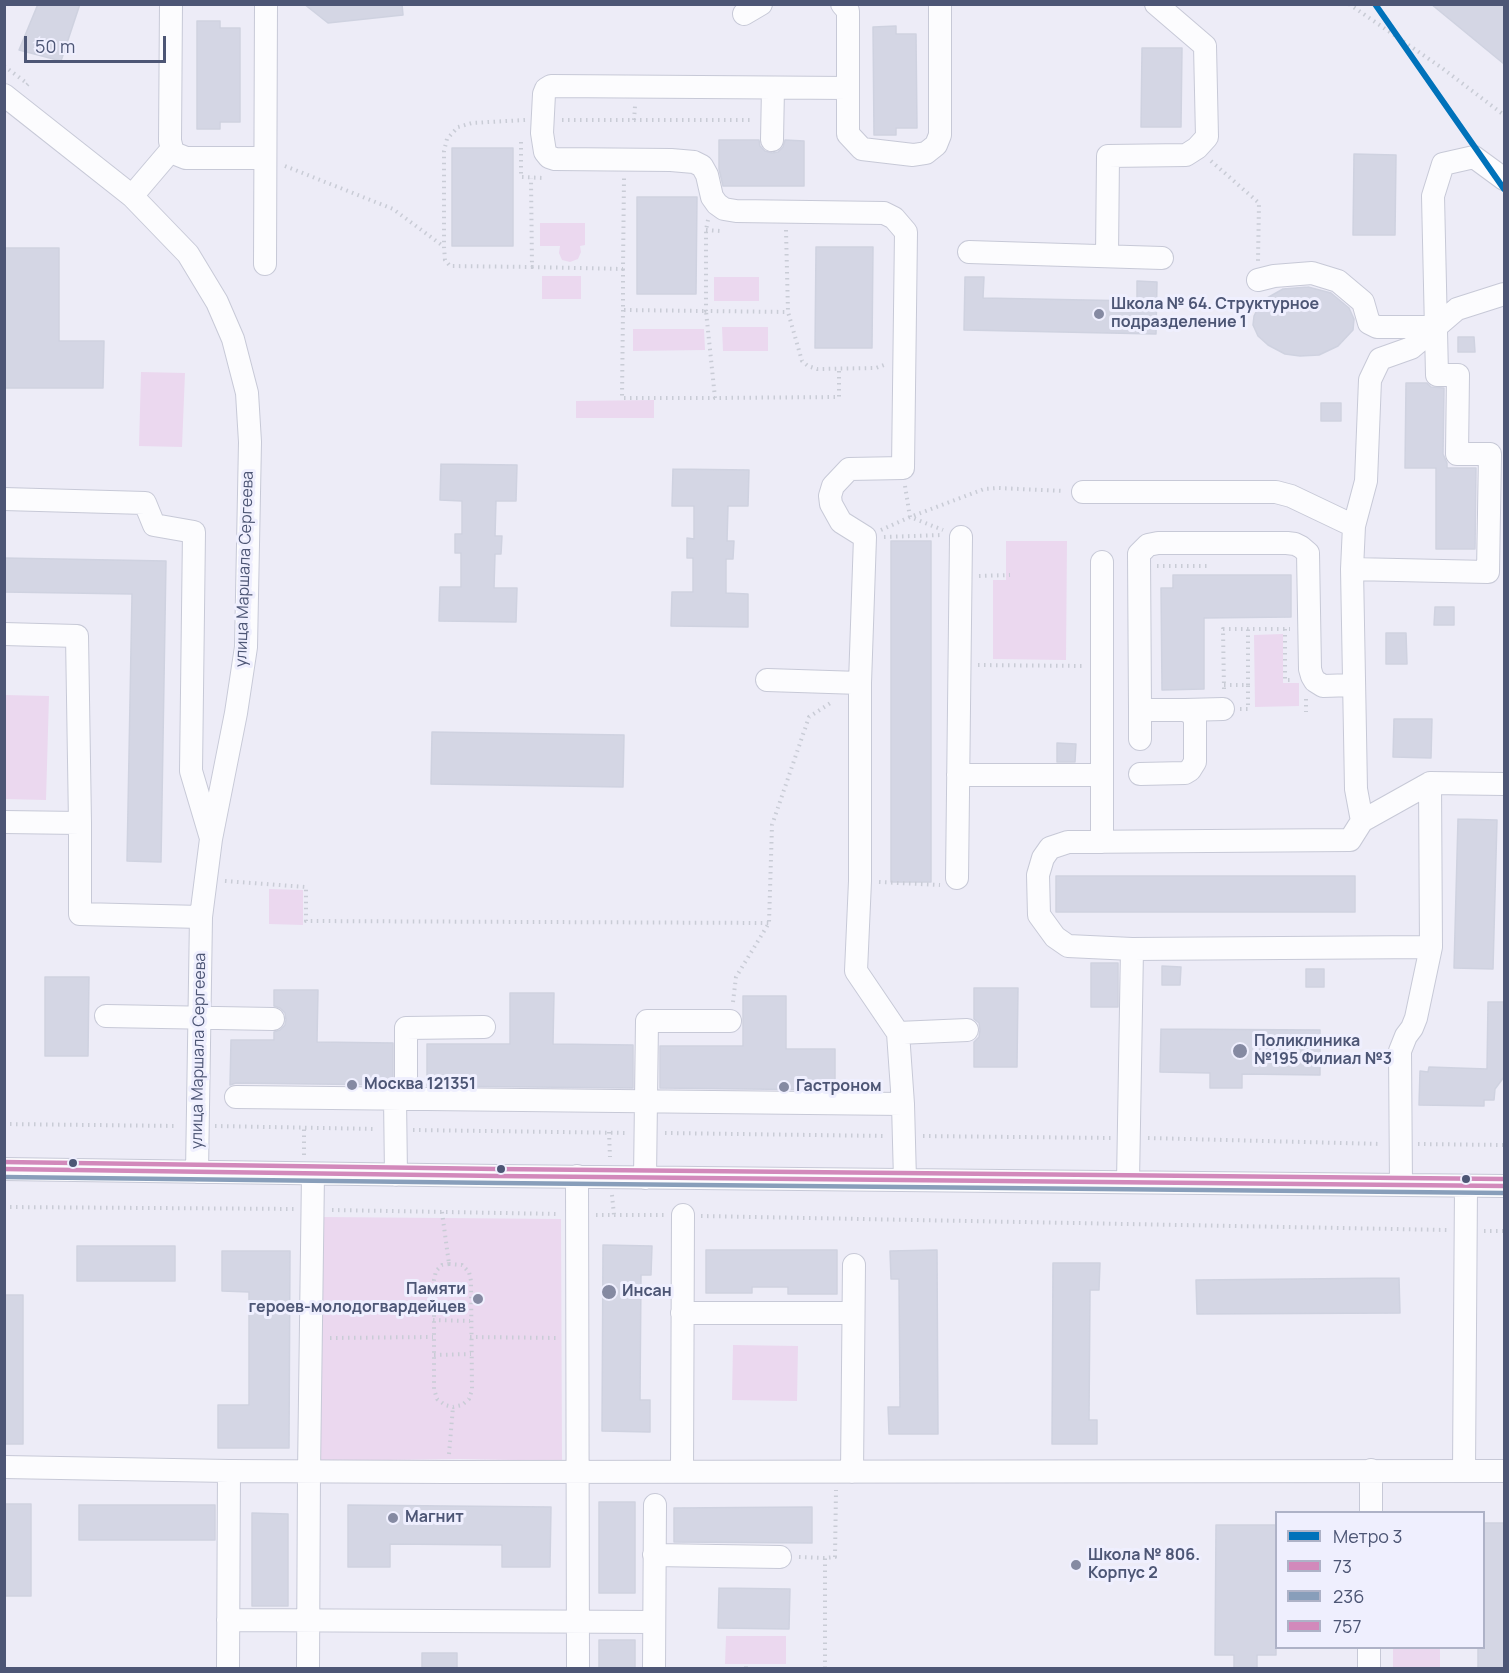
<!DOCTYPE html>
<meta charset="utf-8">
<style>
body{margin:0}
#map{position:relative;width:1509px;height:1673px;overflow:hidden;background:#edecf7;font-family:Manrope,sans-serif}
canvas{display:block}
.frame{position:absolute;inset:0;border:6px solid #4d5675;pointer-events:none}
.legend{position:absolute;left:1275px;top:1511px;width:210px;height:138px;box-sizing:border-box;background:#efeffe;border:2px solid #aeb2c7;margin:0;padding:8px 10px;list-style:none;font-size:18px;color:#4d5675}
.legend li{display:flex;align-items:center;gap:12px;height:30px}
.legend b{width:30px;border:2px solid #aeb2c7}
.scale{position:absolute;left:24px;top:36px;width:142px;height:27px;box-sizing:border-box;border:3px solid #4d5675;border-top:0;padding-left:8px;font-size:18px;line-height:21px;white-space:nowrap;color:#4d5675;-webkit-text-stroke:4px #efeffe;paint-order:stroke}
</style>
<div id="map">
<canvas width="1509" height="1673"></canvas>
<div class="frame"></div>
<ul class="legend">
<li><b style="height:8px;background:#0072ba"></b>Метро 3</li>
<li><b style="height:8px;background:#d289bb"></b>73</li>
<li><b style="height:8px;background:#889eba"></b>236</li>
<li><b style="height:8px;background:#d289bb"></b>757</li>
</ul>
<div class="scale">50 m</div>
</div>
<script>
const context = document.querySelector('canvas').getContext('2d');
context.lineJoin = 'round';
function fill(path, color) { context.fillStyle = color; context.fill(path, 'evenodd'); }
const toPath = rows => new Path2D(rows.map(r => 'M' + r).join(''));
function trace(path, color, width, dash) { context.strokeStyle = color; context.lineWidth = width; context.lineCap = dash ? 'butt' : 'round'; context.setLineDash(dash || []); context.stroke(path); }
function label(font, color, halo, rows, align = 'center') {
  context.font = font + ' Manrope,sans-serif'; context.lineWidth = 6; context.setLineDash([]); context.textBaseline = 'middle'; context.strokeStyle = halo; context.fillStyle = color; for (const [text, x, y, turn = 0] of rows) {
    context.save(); context.translate(x, y); context.rotate((+turn || 0) * Math.PI / 180); context.textAlign = isNaN(turn) ? turn : align; if (halo) context.strokeText(text, 0, 0); context.fillText(text, 0, 0); context.restore();
  }
}
fill(toPath([
 [540,223,585,223,585,245,580,246,581,252,578,259,570,262,562,260,559,253,560,246,540,246],
 [542,276,581,276,581,299,542,299],
 [714,277,759,277,759,301,714,301],
 [722,327,768,327,768,351,723,351],
 [633,329,704,329,705,350,633,351],
 [141,372,185,373,182,447,139,446],
 [654,400,654,418,576,418,576,401],
 [1006,541,1067,541,1066,660,993,659,993,580,1006,580],
 [1283,634,1283,683,1299,683,1299,706,1255,707,1254,635],
 [5,695,49,696,46,800,5,799],
 [269,889,303,890,303,925,269,924],
 [323,1217,561,1219,562,1461,460,1459,321,1461,320,1344],
 [733,1345,798,1346,797,1401,732,1400],
 [726,1636,786,1636,786,1664,725,1664],
 [1393,1648,1440,1648,1440,1668,1393,1668]
]), '#ebd8ef');
const building = toPath([
 [38,4,80,4,61,61,19,50,38,4],
 [304,4,402,4,403,15,328,23,304,4],
 [1431,4,1504,4,1504,64,1431,4],
 [197,21,220,21,220,28,240,28,240,122,220,122,220,129,197,129,197,21],
 [896,26,896,34,916,34,917,128,896,128,896,135,874,135,873,27,896,26],
 [1142,48,1182,48,1181,127,1141,127,1142,48],
 [719,140,759,140,760,146,765,151,772,153,778,152,783,147,785,140,804,141,804,186,723,186,719,169,719,140],
 [452,148,513,148,513,246,452,246,452,148],
 [1354,154,1396,155,1395,235,1353,235,1354,154],
 [637,197,697,197,696,294,637,294,637,197],
 [816,247,873,247,872,348,815,348,816,247],
 [4,248,59,248,59,341,104,341,103,388,4,388,4,248],
 [965,277,984,277,983,298,1137,301,1137,281,1157,282,1156,334,964,330,965,277],
 [1308,287,1331,293,1349,308,1354,319,1353,330,1338,346,1319,355,1300,356,1285,354,1268,345,1258,336,1253,325,1254,316,1258,308,1267,298,1283,289,1308,287],
 [1458,337,1474,337,1475,352,1458,352,1458,337],
 [1406,383,1427,383,1431,387,1444,388,1443,454,1447,463,1447,468,1476,468,1475,549,1436,549,1436,468,1405,468,1406,383],
 [1321,403,1341,403,1341,421,1321,421,1321,403],
 [441,464,517,465,516,501,496,501,495,536,502,536,501,554,495,554,494,588,517,588,516,622,439,621,440,587,461,587,461,553,455,553,455,534,462,534,462,501,440,500,441,464],
 [673,469,749,470,748,506,728,506,727,541,734,541,733,559,726,559,726,593,748,594,748,627,671,626,672,592,693,592,693,558,687,558,687,538,694,539,694,506,672,506,673,469],
 [891,541,931,541,931,882,891,882,891,541],
 [4,558,166,561,161,862,127,861,132,594,4,592,4,558],
 [1173,575,1291,575,1291,617,1204,618,1204,689,1162,690,1161,588,1173,588,1173,575],
 [1435,607,1454,607,1454,625,1434,625,1435,607],
 [1386,633,1406,633,1407,664,1386,664,1386,633],
 [1394,719,1432,719,1431,758,1393,757,1394,719],
 [432,732,624,735,623,787,431,784,432,732],
 [1057,743,1076,744,1075,762,1057,762,1057,743],
 [1458,819,1497,820,1493,969,1454,968,1458,819],
 [1056,876,1355,876,1355,912,1056,912,1056,876],
 [1091,963,1118,963,1118,1007,1091,1007,1091,963],
 [1162,966,1181,967,1180,985,1162,985,1162,966],
 [1306,969,1324,969,1324,987,1306,987,1306,969],
 [45,977,89,977,88,1056,45,1056,45,977],
 [974,988,1018,988,1017,1067,974,1067,974,1042,979,1037,980,1030,979,1023,974,1019,974,988],
 [274,990,318,990,317,1042,393,1043,393,1085,236,1083,230,1085,231,1040,274,1040,274,1032,280,1030,285,1025,286,1020,285,1013,280,1008,274,1006,274,990],
 [510,993,554,993,553,1044,633,1045,633,1088,427,1086,427,1044,510,1044,510,993],
 [743,996,786,996,786,1049,835,1049,835,1090,660,1088,660,1046,743,1046,743,996],
 [1488,1002,1504,1002,1504,1077,1495,1089,1494,1100,1484,1100,1484,1106,1419,1105,1420,1071,1428,1072,1429,1067,1487,1069,1488,1002],
 [1161,1029,1320,1030,1320,1075,1242,1074,1242,1088,1210,1088,1210,1073,1160,1072,1161,1029],
 [603,1245,652,1246,651,1275,641,1275,640,1400,650,1400,650,1432,602,1431,603,1245],
 [77,1246,175,1246,175,1281,77,1281,77,1246],
 [706,1250,837,1250,837,1294,788,1294,788,1287,752,1287,752,1293,706,1293,706,1250],
 [937,1250,938,1434,889,1434,888,1407,900,1407,899,1279,891,1279,890,1251,937,1250],
 [222,1251,290,1251,289,1448,218,1448,218,1405,249,1405,249,1292,222,1291,222,1251],
 [1053,1263,1100,1263,1099,1290,1090,1290,1089,1420,1097,1420,1097,1444,1052,1444,1053,1263],
 [1399,1278,1400,1313,1197,1314,1196,1280,1399,1278],
 [4,1295,23,1295,23,1444,4,1444,4,1295],
 [599,1502,635,1502,635,1593,599,1593,599,1502],
 [4,1504,31,1504,31,1596,4,1596,4,1504],
 [79,1505,215,1505,215,1540,79,1540,79,1505],
 [348,1505,551,1507,550,1567,502,1567,502,1545,390,1544,390,1567,348,1567,348,1505],
 [812,1507,812,1543,674,1542,674,1508,812,1507],
 [252,1513,288,1514,288,1606,252,1606,252,1513],
 [1484,1523,1504,1523,1504,1668,1478,1668,1478,1647,1484,1647,1484,1523],
 [1216,1525,1276,1525,1276,1655,1257,1655,1257,1668,1234,1668,1234,1655,1215,1655,1216,1525],
 [719,1588,790,1589,789,1629,718,1628,719,1588],
 [599,1640,635,1640,635,1668,599,1668,599,1640],
 [422,1653,457,1653,457,1668,422,1668,422,1653]
]);
fill(building, '#d4d6e4');
trace(building, '#cfd2e0', 1.5);
const minor = toPath([
 [171,4,170,141,172,149,176,154,186,158,265,158],
 [842,4,848,11,848,134,862,149,913,155,926,153,936,145,940,135,940,4],
 [744,14,761,4],
 [848,88,551,86,546,89,544,94,542,133,545,152,549,157,555,159,671,160,694,162,702,166,707,175,712,197,717,204,724,209,736,211,884,213,894,218,906,232,903,468,849,469,833,486,830,496,831,504,841,522,865,537,860,683,860,881,856,971,898,1033,903,1104,905,1180],
 [4,95,132,196,188,254,217,302,233,339,247,393,250,442,246,647,236,713,211,839,201,917,197,1172],
 [772,140,773,88],
 [132,196,172,149],
 [969,252,1162,258],
 [1107,256,1108,156,1186,155,1197,148,1207,137,1205,46,1156,4],
 [265,264,266,4],
 [1258,280,1274,276,1312,273,1338,281,1363,302,1369,323,1377,327,1436,327,1457,309,1504,294],
 [1083,492,1276,492,1291,496,1354,526],
 [4,499,145,503,154,525,194,532,191,771,210,835],
 [1352,569,1488,572,1490,454,1457,454,1458,375,1437,375,1433,196,1443,164,1474,157,1504,179],
 [4,634,77,636,80,823],
 [767,680,860,683],
 [1140,710,1140,739],
 [1185,710,1223,709],
 [1140,774,1185,773,1190,770,1195,762,1195,720,1192,714,1185,710,1140,710,1139,554,1148,545,1158,543,1287,543,1295,544,1301,547,1308,553,1310,669,1312,676,1315,681,1323,686,1353,685],
 [958,775,1101,775],
 [1362,821,1356,789,1352,569,1354,526,1366,481,1370,380,1380,359,1411,348,1436,327],
 [4,822,80,823,80,914,201,917],
 [1102,842,1102,562],
 [957,878,961,537],
 [1431,947,1132,949,1068,946,1055,937,1039,915,1038,875,1043,858,1050,848,1068,842,1350,840,1362,821,1430,783,1504,784],
 [106,1016,273,1019],
 [898,1033,967,1030],
 [236,1097,903,1104],
 [395,1098,396,1175],
 [406,1098,406,1028,484,1027],
 [4,1169,498,1176,1504,1186],
 [577,1176,578,1668],
 [645,1178,647,1021,730,1021],
 [1128,1182,1132,949],
 [1401,1185,1400,1051,1406,1036,1412,1028,1416,1018,1431,947,1430,783],
 [682,1313,853,1313],
 [4,1467,229,1471,447,1472,1504,1471],
 [682,1471,683,1215],
 [1464,1471,1466,1186],
 [852,1472,854,1265],
 [1371,1512,1371,1470],
 [654,1555,780,1557],
 [228,1620,654,1622],
 [228,1668,229,1471],
 [308,1668,309,1472,313,1174],
 [654,1668,655,1505],
 [1369,1668,1369,1648]
]);
trace(minor, '#c7c9d7', 24);
trace(toPath([
 [1349,4,1442,68,1504,115],
 [4,66,28,84,24,88],
 [525,120,472,123,458,127,447,139,444,151,444,247,445,260,450,266,532,267,531,178],
 [562,120,753,120],
 [634,120,635,106],
 [521,142,521,177,544,178],
 [1211,161,1259,203,1258,261],
 [285,166,393,209,443,246],
 [708,220,706,230,706,311,788,312],
 [706,230,720,231],
 [786,230,788,312,802,361,808,366,817,369,876,368,884,365],
 [532,267,623,269,624,178],
 [623,269,623,310,706,311,715,398,839,397,839,369],
 [623,310,622,398,715,398],
 [905,486,910,517,943,530],
 [881,530,910,517,984,489,998,488,1064,491],
 [884,537,942,535],
 [1157,566,1209,566],
 [979,576,1010,575],
 [1285,629,1285,680,1293,680],
 [978,665,1085,666],
 [1224,685,1248,685,1248,629],
 [1224,689,1223,629,1290,629],
 [1306,699,1306,712],
 [1240,709,1248,709,1248,685],
 [225,881,306,887,306,921,769,923],
 [879,882,940,885],
 [733,1002,736,977,769,923,772,825,809,717,832,702],
 [4,1124,178,1126],
 [215,1126,376,1129],
 [413,1130,628,1133],
 [609,1132,610,1157],
 [665,1133,886,1136],
 [923,1136,1111,1138],
 [1148,1138,1381,1144],
 [1418,1144,1504,1145],
 [304,1155,304,1128],
 [612,1195,614,1215],
 [4,1207,295,1209],
 [332,1210,559,1214],
 [442,1212,449,1264],
 [596,1215,664,1215],
 [701,1216,1447,1230],
 [1484,1231,1504,1231],
 [449,1264,462,1265,469,1272,471,1281,472,1390,469,1399,462,1405,453,1407,445,1405,437,1399,434,1389,434,1280,436,1271,442,1265,449,1264],
 [433,1320,470,1321],
 [470,1337,560,1338],
 [330,1338,433,1337],
 [434,1355,471,1354],
 [449,1454,453,1407],
 [799,1557,825,1558],
 [746,1668,746,1664],
 [825,1668,825,1558,835,1557,836,1490]
]), '#c9ccd6', 4, [1.5, 4.5]);
trace(minor, '#fcfcfe', 22);
trace(toPath([
 [4,1169,498,1176,1504,1186]
]), '#d289bb', 4.5);
trace(toPath([
 [4,1177,498,1183,1504,1193]
]), '#889eba', 4.5);
trace(toPath([
 [4,1162,498,1169,1504,1179]
]), '#d289bb', 4.5);
trace(toPath([
 [1375,4,1504,189]
]), '#0072ba', 6);
for (const [x, y, r, color] of [
 [1099,314,6,"#858aa2"],
 [1240,1051,8,"#858aa2"],
 [352,1085,6,"#858aa2"],
 [784,1087,6,"#858aa2"],
 [73,1163,5,"#4d5675"],
 [501,1169,5,"#4d5675"],
 [1466,1179,5,"#4d5675"],
 [609,1292,8,"#858aa2"],
 [478,1299,6,"#858aa2"],
 [393,1518,6,"#858aa2"],
 [1076,1565,6,"#858aa2"]
]) { const dot = new Path2D(); dot.arc(x, y, r, 0, 2 * Math.PI); context.fillStyle = color; context.fill(dot); trace(dot, '#efeffe', 2); }
label('bold 16px', '#4d5675', '#efeffe', [
 ["Школа № 64. Структурное",1111,305],
 ["подразделение 1",1111,323],
 ["Поликлиника",1254,1042],
 ["№195 Филиал №3",1254,1060],
 ["Москва 121351",364,1085],
 ["Гастроном",796,1087],
 ["Памяти",466,1290,"right"],
 ["героев-молодогвардейцев",466,1308,"right"],
 ["Инсан",622,1292],
 ["Магнит",405,1518],
 ["Школа № 806.",1088,1556],
 ["Корпус 2",1088,1574]
], 'left');
label('16px', '#4d5675', '#efeffe', [
 ["улица Маршала Сергеева",245,569,-88],
 ["улица Маршала Сергеева",199,1051,-89]
]);
</script>
